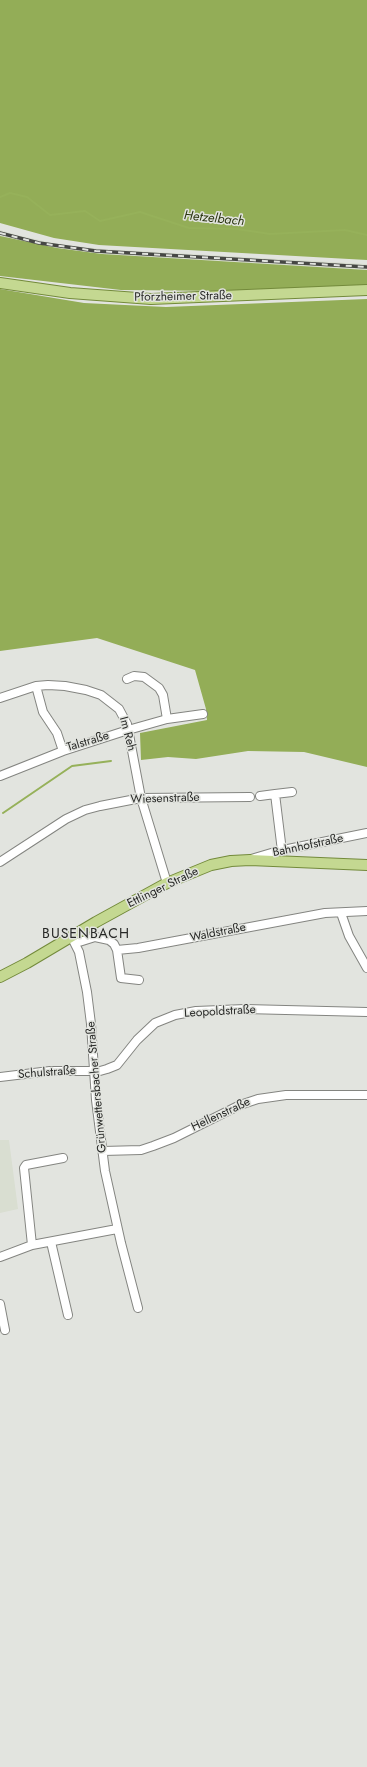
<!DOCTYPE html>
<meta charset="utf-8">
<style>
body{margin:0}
canvas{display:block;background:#e2e4df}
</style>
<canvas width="367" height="1767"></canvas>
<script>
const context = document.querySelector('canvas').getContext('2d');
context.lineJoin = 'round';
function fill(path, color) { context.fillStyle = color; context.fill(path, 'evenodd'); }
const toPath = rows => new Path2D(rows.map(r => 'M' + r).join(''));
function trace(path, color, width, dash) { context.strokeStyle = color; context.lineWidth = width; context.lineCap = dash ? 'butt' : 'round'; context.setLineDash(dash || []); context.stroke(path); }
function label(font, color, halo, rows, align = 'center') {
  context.font = font + ' Jost,sans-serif'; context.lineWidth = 3; context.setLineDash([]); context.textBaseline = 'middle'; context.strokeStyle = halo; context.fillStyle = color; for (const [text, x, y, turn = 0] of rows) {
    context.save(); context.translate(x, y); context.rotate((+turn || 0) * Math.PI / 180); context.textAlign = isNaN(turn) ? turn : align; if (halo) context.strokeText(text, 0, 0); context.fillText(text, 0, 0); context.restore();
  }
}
fill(toPath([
 [0,230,17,235,58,244,103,249,367,264,367,270,102,254,57,248,17,240,0,236],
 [0,1140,9,1140,18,1209,0,1213]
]), '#d9ded1');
fill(toPath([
 [0,0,367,0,367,260,99,245,54,238,0,223],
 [0,236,57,248,102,254,367,270,367,286,227,291,121,290,0,276],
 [0,289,84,303,166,307,367,299,367,767,304,752,248,751,196,759,168,757,141,760,140,733,207,720,206,709,195,670,97,638,0,651]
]), '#93ad57');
trace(toPath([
 [0,197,10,193,27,197,50,215,85,211,100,221,140,212,189,228,237,229,270,234,345,230,367,235],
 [3,813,72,766,111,761]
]), '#96b15a', 2);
const minor = toPath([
 [127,679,134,676,144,677,159,688,163,695,167,719],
 [36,686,43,712,57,733,63,751],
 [0,698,36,686,48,685,65,686,86,690,101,695,119,709,127,724,141,798,167,883],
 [0,776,63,751,128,730,167,719,203,714],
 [260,796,275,794],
 [282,851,275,794,292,792],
 [251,859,278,851,367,833],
 [0,862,66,819,85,810,100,806,141,798,250,797],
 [341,913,349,936,367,968],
 [71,936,79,952,87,992,91,1024,96,1100,105,1171,121,1243,138,1308],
 [76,943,95,937,109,940,114,944,117,950,138,948,325,913,367,911],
 [117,950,121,978,139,980],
 [0,1077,50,1071,100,1071,107,1069,117,1065,137,1040,155,1023,175,1015,196,1011,245,1009,367,1012],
 [103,1151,141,1150,153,1146,174,1138,240,1105,258,1099,286,1095,367,1095],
 [51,1242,68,1315],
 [32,1245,24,1168,26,1165,63,1158],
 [0,1257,32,1245,117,1229],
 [0,1304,5,1330]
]);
const major = toPath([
 [0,283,70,293,151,299,367,290],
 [0,977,27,963,96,922,167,883,211,865,231,861,250,860,367,865]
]);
trace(minor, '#848581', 10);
trace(major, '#738a3b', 12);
trace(minor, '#fff', 8);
trace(major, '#c4d891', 10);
const rail = toPath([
 [0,233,39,243,96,251,367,267]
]);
trace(rail, '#464744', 3.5);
trace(rail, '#e2e4df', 2, [6]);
label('12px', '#272826', '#e2e4df', [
 ["Pforzheimer Straße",183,297,-1],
 ["Im Reh",127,734,75],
 ["Talstraße",88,742,-17],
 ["Wiesenstraße",165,799,-2],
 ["Bahnhofstraße",308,846,-12],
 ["Ettlinger Straße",163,888,-26],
 ["Waldstraße",218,933,-11],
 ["Leopoldstraße",220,1012,-3],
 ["Schulstraße",47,1073,-4],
 ["Grünwettersbacher Straße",97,1087,-95],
 ["Hellenstraße",221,1115,-25]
]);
label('italic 13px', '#2a3510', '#e2e4df', [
 ["Hetzelbach",214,219,6]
]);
context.letterSpacing = '1px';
label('14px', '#272826', '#e2e4df', [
 ["BUSENBACH",86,935]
]);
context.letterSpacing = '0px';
</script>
